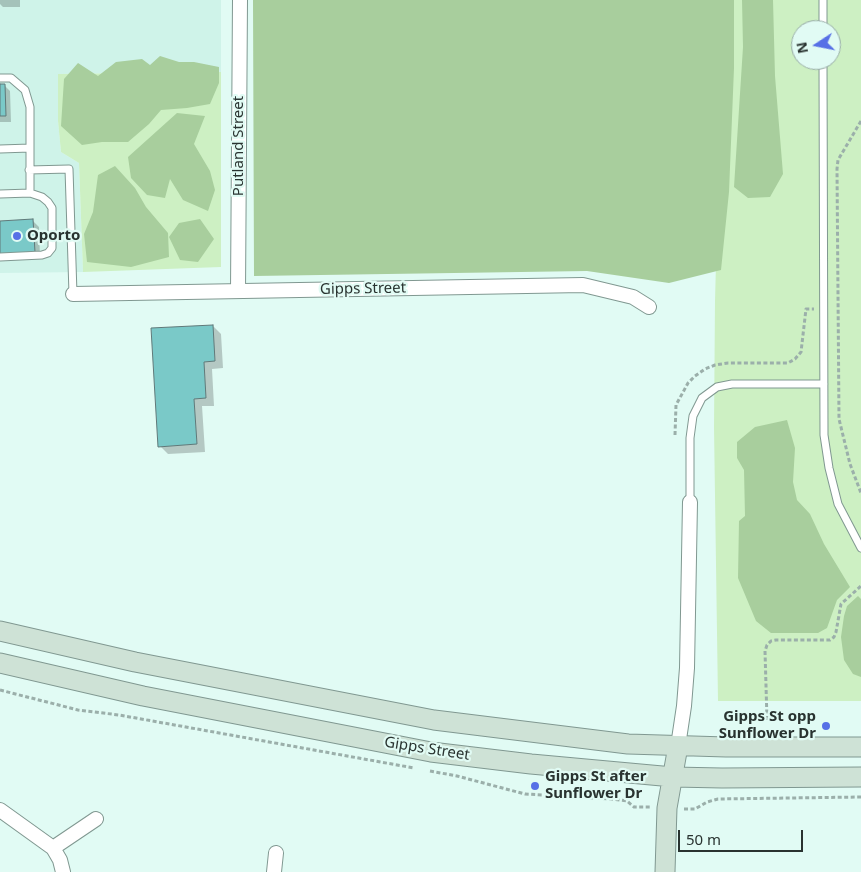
<!DOCTYPE html>
<style>
body{margin:0}
#map{position:relative;width:861px;height:872px;overflow:hidden;background:#e1fbf4;font-family:"Noto Sans",sans-serif}
canvas{display:block}
.north{position:absolute;left:791px;top:20px;width:50px;height:50px;box-sizing:border-box;background:#e1fbf4;border:1px solid #97aba6;border-radius:50%;rotate:259deg;font-size:14px;font-weight:700;line-height:20px;text-align:center;color:#293330}
.north::after{content:'';display:block;margin:auto;width:18px;height:22px;background:#5770e6;clip-path:polygon(50% 0,100% 100%,50% 72%,0 100%)}
.scale{position:absolute;left:678px;top:830px;width:125px;height:22px;box-sizing:border-box;border:2px solid #293330;border-top:0;padding-left:6px;font-size:15px;line-height:18px;white-space:nowrap;color:#293330;-webkit-text-stroke:4px #e1fbf4;paint-order:stroke}
</style>
<div id="map">
<canvas width="861" height="872"></canvas>
<div class="north">N</div>
<div class="scale">50 m</div>
</div>
<script>
const context = document.querySelector('canvas').getContext('2d');
context.lineJoin = 'round';
function fill(path, color) { context.fillStyle = color; context.fill(path, 'evenodd'); }
const toPath = rows => new Path2D(rows.map(r => 'M' + r).join(''));
function trace(path, color, width, dash) { context.strokeStyle = color; context.lineWidth = width; context.lineCap = dash ? 'butt' : 'round'; context.setLineDash(dash || []); context.stroke(path); }
function label(font, color, halo, rows, align = 'center') {
  context.font = font + ' "Noto Sans",sans-serif'; context.lineWidth = 4.5; context.setLineDash([]); context.textBaseline = 'middle'; context.strokeStyle = halo; context.fillStyle = color; for (const [text, x, y, turn = 0] of rows) {
    context.save(); context.translate(x, y); context.rotate((+turn || 0) * Math.PI / 180); context.textAlign = isNaN(turn) ? turn : align; if (halo) context.strokeText(text, 0, 0); context.fillText(text, 0, 0); context.restore();
  }
}
fill(toPath([
 [0,0,221,0,221,72,58,74,58,121,61,152,79,163,83,272,0,273]
]), '#cff3e9');
fill(toPath([
 [723,0,861,0,861,701,718,701,714,427,715,301],
 [801,30,831,30,831,60,801,60],
 [221,72,221,267,83,272,79,163,61,152,58,121,58,74]
]), '#cdf0c3');
fill(toPath([
 [253,0,734,0,734,68,729,192,721,270,669,283,587,271,254,276],
 [742,0,773,0,775,76,783,174,770,197,748,198,734,187,743,47],
 [160,56,179,62,194,62,219,67,219,83,210,104,187,108,161,110,149,124,128,142,102,142,82,145,61,126,64,79,78,63,98,76,116,62,142,59,150,65],
 [177,113,205,116,194,144,210,171,215,190,208,211,183,200,170,179,165,198,147,195,131,178,128,157],
 [115,166,135,188,146,207,168,233,169,257,131,267,87,262,84,234,93,212,98,175],
 [200,219,214,239,198,262,180,260,169,237,179,223],
 [787,420,795,448,793,482,797,500,810,514,824,544,850,587,837,600,827,628,818,633,771,633,756,621,738,578,739,521,745,516,744,470,737,458,737,442,755,427],
 [858,596,861,599,861,677,853,674,844,660,841,637,844,616,847,606]
]), '#a8ce9d');
fill(toPath([
 [0,0,20,0,20,7,3,7,0,4],
 [0,85,4,85,10,91,11,122,0,122],
 [33,221,39,227,40,258,0,222],
 [213,326,221,334,223,368,212,369,214,406,202,406,205,452,168,454,160,446]
]), '#0003');
const building = toPath([
 [0,84,5,84,6,116,0,116,0,84],
 [33,219,35,252,0,254,0,221,33,219],
 [213,325,215,361,204,362,206,398,194,399,197,444,158,447,151,328,213,325]
]);
fill(building, '#7ac9c8');
trace(building, '#607979', 1);
const lane = toPath([
 [823,0,823,30],
 [823,60,824,435,829,468,838,504,861,548],
 [0,78,11,78,25,90,30,107,30,148],
 [0,149,30,148,30,193,0,194],
 [29,170,69,169,73,294],
 [0,257,42,255,48,253,52,248,52,208,48,202,42,197,30,193],
 [690,502,690,438,693,416,702,398,717,387,732,384,824,384]
]);
const street = toPath([
 [238,291,240,0],
 [73,294,583,285,633,297,649,307],
 [678,746,684,706,687,668,690,502],
 [0,810,53,848,60,860,63,872],
 [53,848,96,819],
 [274,872,276,853]
]);
const secondary = toPath([
 [0,631,135,662,434,720,628,744,726,747,861,747],
 [0,663,143,696,431,752,531,764,673,777,722,778,861,777],
 [665,872,667,808,678,746]
]);
trace(lane, '#809891', 9);
trace(street, '#809891', 16);
trace(secondary, '#809891', 21);
trace(toPath([
 [861,121,838,160,837,169,839,419,850,464,861,493],
 [675,435,676,405,688,383,695,376,705,369,715,365,728,363,788,363,795,359,801,352,806,309,814,309],
 [0,690,78,710,119,715,414,768],
 [767,720,765,651,767,645,771,641,776,640,830,640,834,637,836,632,841,604,861,586],
 [430,771,457,776,525,794,612,799,627,801,634,807,650,807],
 [684,809,695,809,707,802,718,799,861,797]
]), '#9bafaa', 3, [4, 2.5]);
trace(lane, '#fff', 7);
trace(street, '#fff', 14);
trace(secondary, '#cee2d6', 19);
for (const [x, y, r, color] of [
 [17,236,5,"#5770e6"],
 [826,726,5,"#5770e6"],
 [535,786,5,"#5770e6"]
]) { const dot = new Path2D(); dot.arc(x, y, r, 0, 2 * Math.PI); context.fillStyle = color; context.fill(dot); trace(dot, '#e1fbf4', 2); }
label('15px', '#293330', '#e1fbf4', [
 ["Putland Street",239,146,-90],
 ["Gipps Street",363,289,-1],
 ["Gipps Street",427,749,9]
]);
label('bold 15px', '#293330', '#e1fbf4', [
 ["Oporto",27,236],
 ["Gipps St opp",816,717,"right"],
 ["Sunflower Dr",816,734,"right"],
 ["Gipps St after",545,777],
 ["Sunflower Dr",545,794]
], 'left');
</script>
